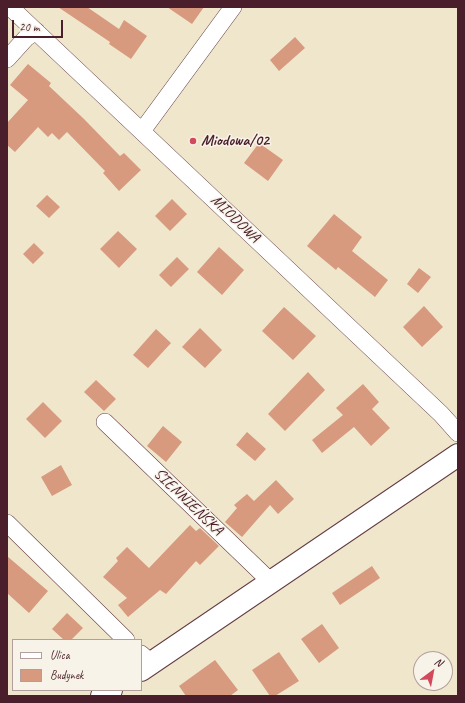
<!DOCTYPE html>
<meta charset="utf-8">
<style>
body{margin:0}
#map{position:relative;width:465px;height:703px;overflow:hidden;background:#f0e6cc;font-family:Caveat,sans-serif}
canvas{display:block}
.frame{position:absolute;inset:0;border:8px solid #4a1f2b;pointer-events:none}
.legend{position:absolute;left:12px;top:639px;width:130px;height:52px;box-sizing:border-box;background:#f7f3e8;border:1px solid #b29e9c;margin:0;padding:5px 7px;list-style:none;font-size:12px;color:#4a1f2b}
.legend li{display:flex;align-items:center;gap:8px;height:20px}
.legend b{width:20px;border:1px solid #b29e9c}
.north{position:absolute;left:413px;top:651px;width:40px;height:40px;box-sizing:border-box;background:#f7f3e8;border:1px solid #b29e9c;border-radius:50%;rotate:32deg;font-size:11px;font-weight:700;line-height:16px;text-align:center;color:#4a1f2b}
.north::after{content:'';display:block;margin:auto;width:14px;height:18px;background:#d1495b;clip-path:polygon(50% 0,100% 100%,50% 72%,0 100%)}
.scale{position:absolute;left:12px;top:20px;width:51px;height:18px;box-sizing:border-box;border:2px solid #4a1f2b;border-top:0;padding-left:5px;font-size:12px;line-height:14px;white-space:nowrap;color:#4a1f2b;-webkit-text-stroke:3px #f7f3e8;paint-order:stroke}
</style>
<div id="map">
<canvas width="465" height="703"></canvas>
<div class="frame"></div>
<ul class="legend">
<li><b style="height:5px;background:#fff"></b>Ulica</li>
<li><b style="height:11px;background:#d79a7e"></b>Budynek</li>
</ul>
<div class="north">N</div>
<div class="scale">20 m</div>
</div>
<script>
const context = document.querySelector('canvas').getContext('2d');
context.lineJoin = 'round';
function fill(path, color) { context.fillStyle = color; context.fill(path, 'evenodd'); }
const toPath = rows => new Path2D(rows.map(r => 'M' + r).join(''));
function trace(path, color, width, dash) { context.strokeStyle = color; context.lineWidth = width; context.lineCap = dash ? 'butt' : 'round'; context.setLineDash(dash || []); context.stroke(path); }
function label(font, color, halo, rows, align = 'center') {
  context.font = font + ' Caveat,sans-serif'; context.lineWidth = 3; context.setLineDash([]); context.textBaseline = 'middle'; context.strokeStyle = halo; context.fillStyle = color; for (const [text, x, y, turn = 0] of rows) {
    context.save(); context.translate(x, y); context.rotate((+turn || 0) * Math.PI / 180); context.textAlign = isNaN(turn) ? turn : align; if (halo) context.strokeText(text, 0, 0); context.fillText(text, 0, 0); context.restore();
  }
}
fill(toPath([
 [58,7,87,7,119,29,124,20,147,36,131,59,109,44,110,42],
 [167,7,204,7,192,24],
 [295,37,305,48,279,71,270,60],
 [28,64,51,83,49,86,84,119,120,156,124,153,141,170,119,191,103,173,105,171,67,132,59,140,52,133,48,137,38,127,15,152,7,145,7,123,28,100,10,85],
 [259,143,283,160,268,181,244,163],
 [47,195,60,207,49,218,36,206],
 [172,199,187,214,170,231,155,216],
 [334,214,362,237,352,251,388,280,375,297,338,267,336,270,307,246],
 [118,231,137,249,119,268,100,249],
 [34,243,44,253,33,264,23,254],
 [219,247,244,270,222,295,197,272],
 [177,257,189,269,171,287,159,275],
 [419,268,431,277,418,293,407,284],
 [424,306,443,327,422,347,403,327],
 [284,307,316,336,293,360,262,331],
 [200,328,222,350,205,368,182,347],
 [156,329,171,343,148,368,133,355],
 [308,372,325,390,285,431,268,414],
 [96,380,116,399,104,411,84,392],
 [363,384,379,402,372,409,390,428,371,446,354,427,322,453,312,440,343,415,336,408],
 [43,402,62,421,45,438,26,419],
 [163,426,182,442,166,462,147,446],
 [247,432,266,449,255,461,236,445],
 [61,465,72,485,52,496,41,477],
 [276,480,294,499,278,514,270,505,242,537,225,522,237,508,234,505,247,494,254,501],
 [190,525,196,531,200,528,219,546,200,565,196,561,166,594,160,590,128,617,118,605,127,598,103,577,118,561,116,558,127,547,149,568],
 [7,556,48,591,29,613,7,593],
 [372,566,380,578,340,605,332,593],
 [67,613,83,628,71,640,64,640,52,629],
 [322,624,339,648,319,663,301,639],
 [279,652,299,681,275,696,270,696,252,670],
 [215,660,238,690,230,696,186,696,179,686]
]), '#d79a7e');
const street = toPath([
 [10,7,441,414,450,424,458,433],
 [7,59,26,38,36,31],
 [142,131,233,7],
 [105,422,271,582],
 [7,523,126,640],
 [141,654,151,663]
]);
const secondary = toPath([
 [141,670,458,455],
 [102,696,111,690]
]);
trace(street, '#633d43', 18);
trace(secondary, '#633d43', 24);
trace(street, '#fff', 17);
trace(secondary, '#fff', 22);
for (const [x, y, r, color] of [
 [193,141,4,"#d1495b"]
]) { const dot = new Path2D(); dot.arc(x, y, r, 0, 2 * Math.PI); context.fillStyle = color; context.fill(dot); trace(dot, '#f7f3e8', 1.5); }
label('bold 16px', '#4a1f2b', '#f7f3e8', [
 ["Miodowa/02",201,141]
], 'left');
label('16px', '#4a1f2b', '#f7f3e8', [
 ["MIODOWA",235,219,44],
 ["SIENNIEŃSKA",188,502,44]
]);
</script>
